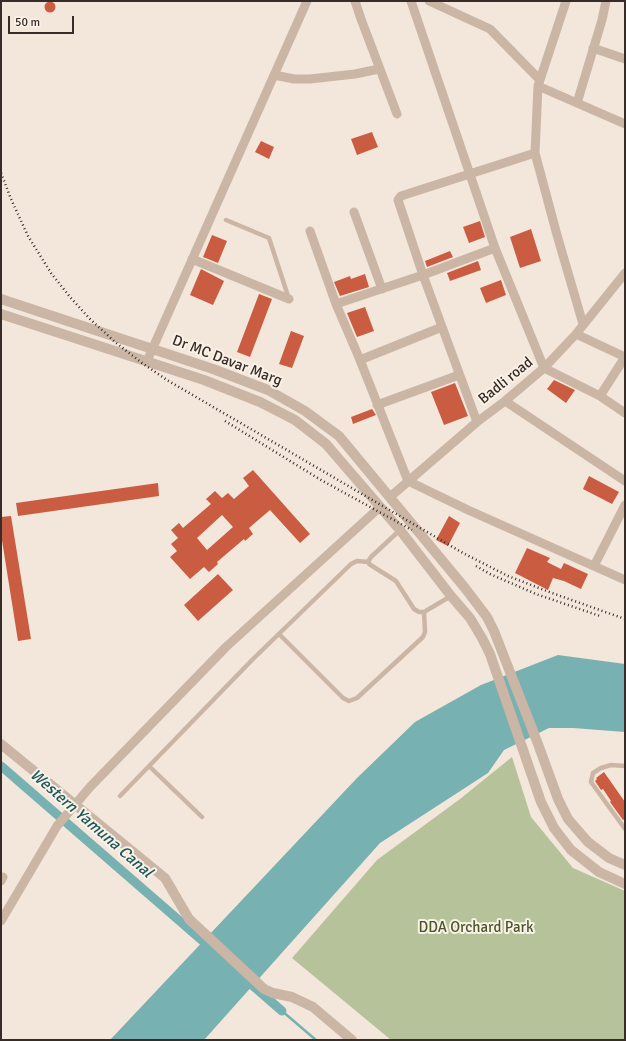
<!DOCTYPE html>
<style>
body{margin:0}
#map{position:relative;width:626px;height:1041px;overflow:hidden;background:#f3e6db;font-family:Signika,sans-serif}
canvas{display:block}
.frame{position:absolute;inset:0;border:2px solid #372c27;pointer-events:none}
.scale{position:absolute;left:8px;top:16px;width:66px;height:18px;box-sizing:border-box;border:2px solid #372c27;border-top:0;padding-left:5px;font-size:12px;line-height:14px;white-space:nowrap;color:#372c27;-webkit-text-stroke:3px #faf1e7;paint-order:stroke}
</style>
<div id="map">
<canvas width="626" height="1041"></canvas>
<div class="frame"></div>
<div class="scale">50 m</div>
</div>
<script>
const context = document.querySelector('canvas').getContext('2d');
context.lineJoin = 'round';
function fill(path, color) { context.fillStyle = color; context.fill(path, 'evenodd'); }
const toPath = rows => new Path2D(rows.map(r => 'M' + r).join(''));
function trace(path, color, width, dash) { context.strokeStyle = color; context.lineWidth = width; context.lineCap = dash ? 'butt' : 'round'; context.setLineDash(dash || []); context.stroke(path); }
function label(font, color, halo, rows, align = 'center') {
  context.font = font + ' Signika,sans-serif'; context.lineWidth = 4; context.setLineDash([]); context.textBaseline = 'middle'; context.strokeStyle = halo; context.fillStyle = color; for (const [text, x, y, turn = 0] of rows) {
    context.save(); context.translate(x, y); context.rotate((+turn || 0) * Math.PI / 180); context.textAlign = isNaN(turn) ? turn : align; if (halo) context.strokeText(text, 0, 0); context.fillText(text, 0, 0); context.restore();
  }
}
fill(toPath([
 [512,757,531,817,573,868,625,891,625,1040,391,1040,292,958,377,860,460,799]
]), '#b6c29a');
fill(toPath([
 [558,655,625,664,625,732,573,728,549,728,504,750,488,773,380,843,204,1040,110,1040,357,778,415,722,481,685]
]), '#78b1b1');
trace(toPath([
 [282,1011,316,1040]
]), '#78b1b1', 2.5);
trace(toPath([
 [1,766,212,949],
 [244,978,282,1011]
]), '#78b1b1', 9);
fill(toPath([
 '44.5 7a5.5 5.5 0 1 1 11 0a5.5 5.5 0 1 1-11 0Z',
 [372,132,378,147,357,155,351,139],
 [261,141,274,147,269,159,255,152],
 [480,221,485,237,469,243,463,227],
 [531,229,541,261,520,268,510,237],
 [212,235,227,241,218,263,203,257],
 [450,251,453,257,427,267,425,261],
 [478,261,481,270,450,281,447,273],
 [201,269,224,281,213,305,190,295],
 [365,274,369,287,340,296,334,282,350,276,351,279],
 [501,280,506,295,486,303,480,288],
 [259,294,272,299,250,357,237,352],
 [365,307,374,331,357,337,347,313],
 [291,331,304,336,292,368,279,364],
 [554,380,575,390,566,403,547,389],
 [455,383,468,416,444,425,431,392],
 [372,409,376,415,353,424,351,417],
 [253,470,310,534,300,543,270,510,249,528,253,534,245,541,244,539,217,562,218,564,209,572,204,567,190,579,170,557,177,551,171,544,178,538,171,530,179,523,183,528,211,504,206,499,215,491,222,498,228,493,234,499,249,486,243,478],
 [222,515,233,527,207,550,197,538],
 [589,476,619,492,612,504,583,489],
 [158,483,159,496,18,516,16,503],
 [11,516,31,639,18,641,1,534,1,517],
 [449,516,460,523,448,546,436,540],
 [527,548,550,558,547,562,561,569,564,563,588,574,581,589,564,581,553,578,548,590,515,573],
 [218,574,233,590,198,621,184,605],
 [604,772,625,802,625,819,623,820,610,802,611,801,603,789,601,790,595,781,597,779,596,778]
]), '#ca5d41');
trace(toPath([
 [226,220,269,238,289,299],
 [400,530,371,557,369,560,369,564,396,581,414,609,419,612,424,612,451,596],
 [279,634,343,698,349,701,357,698,423,637,425,632,424,612],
 [149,766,202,817],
 [625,766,611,765,601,768,593,773,591,782,625,829],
 [120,796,252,660,351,564,357,561,369,562]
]), '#cbb6a6', 4.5);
trace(toPath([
 [355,1,361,19,397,114],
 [411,1,495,248,544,368,600,396,625,413],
 [429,1,490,29,540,80],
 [566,1,538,86,535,153,557,235,583,324],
 [593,48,625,59],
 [274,75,294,79,310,79,355,74,379,69],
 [538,86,625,124],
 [577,103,602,20,606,1],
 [354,212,382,289],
 [310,231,336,304,360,360,408,481,468,510,625,580],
 [192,259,289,299],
 [336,304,423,275,495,248],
 [576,334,625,357],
 [360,360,442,327],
 [147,361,307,1],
 [600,396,625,357],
 [505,401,625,481],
 [377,405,459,375],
 [477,422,423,275,398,200,401,196,535,153],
 [390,497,477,422,505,401,544,368,576,334,625,273],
 [594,566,625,505],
 [1,881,3,877],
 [1,921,57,826,90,787,226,647,380,507]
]), '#cbb6a6', 9);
trace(toPath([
 [1,299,213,369,268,390,305,411,339,436,465,588,487,617,494,631,538,744,558,799,568,819,588,842,609,858,625,865],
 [1,314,204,380,260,402,295,420,326,444,400,530,451,596,470,618,482,638,490,654,541,802,554,828,571,850,599,872,625,884],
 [1,744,165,878,189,919,264,989,273,993,292,997,313,1007,352,1040]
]), '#cbb6a6', 10);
trace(toPath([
 [1,173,11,199,28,236,51,273,70,297,90,319,115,342,142,363,167,380,463,553,508,576,552,593,625,619],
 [225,421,321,480,412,530],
 [476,566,490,574,536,594,600,616]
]), '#372c27', 2.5, [1, 3]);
label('15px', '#372c27', '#faf1e7', [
 ["Dr MC Davar Marg",227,361,21],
 ["Badli road",506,381,-39]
]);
label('15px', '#48562a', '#faf1e7', [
 ["DDA Orchard Park",476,928]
]);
label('italic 16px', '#1b585a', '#faf1e7', [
 ["Western Yamuna Canal",91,824,41]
]);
</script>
